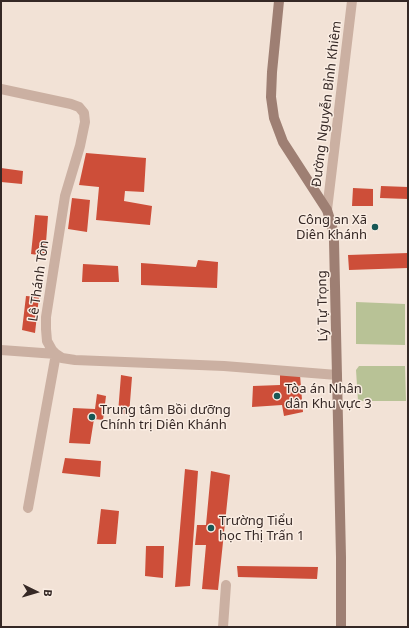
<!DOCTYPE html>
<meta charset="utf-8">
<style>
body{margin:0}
#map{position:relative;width:409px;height:628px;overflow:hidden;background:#f2e2d6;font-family:"Noto Sans",sans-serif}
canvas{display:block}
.frame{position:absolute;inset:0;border:2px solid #352825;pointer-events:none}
.north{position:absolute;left:16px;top:572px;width:40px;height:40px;-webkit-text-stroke:3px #faede3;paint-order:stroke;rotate:95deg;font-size:11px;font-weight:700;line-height:16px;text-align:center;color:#352825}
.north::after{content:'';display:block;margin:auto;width:14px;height:18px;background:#352825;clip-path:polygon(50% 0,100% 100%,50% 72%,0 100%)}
</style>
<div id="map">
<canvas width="409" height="628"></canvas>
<div class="frame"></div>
<div class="north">B</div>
</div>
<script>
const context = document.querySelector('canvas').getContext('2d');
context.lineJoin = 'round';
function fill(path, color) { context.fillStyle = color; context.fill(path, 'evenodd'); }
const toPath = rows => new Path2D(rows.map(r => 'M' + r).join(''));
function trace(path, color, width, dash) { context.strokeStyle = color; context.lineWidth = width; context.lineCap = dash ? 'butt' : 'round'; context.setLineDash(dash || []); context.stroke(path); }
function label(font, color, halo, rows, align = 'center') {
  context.font = font + ' "Noto Sans",sans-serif'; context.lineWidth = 3; context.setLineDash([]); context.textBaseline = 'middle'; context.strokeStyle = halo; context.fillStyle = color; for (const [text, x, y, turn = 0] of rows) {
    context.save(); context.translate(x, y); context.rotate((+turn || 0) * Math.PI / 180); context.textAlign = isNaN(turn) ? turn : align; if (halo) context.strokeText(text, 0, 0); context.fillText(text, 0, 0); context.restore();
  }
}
fill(toPath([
 [356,302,405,304,405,345,356,344],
 [359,366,405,366,406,401,358,401,356,370]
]), '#b8c296');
fill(toPath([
 [86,153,146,158,144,192,125,191,124,201,152,206,150,225,96,220,99,187,79,185],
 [1,168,23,171,22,184,1,182],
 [381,186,408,187,408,199,380,198],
 [353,188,373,189,373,206,352,206],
 [72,198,90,200,87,232,68,229],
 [35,215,48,216,45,256,31,254],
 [408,253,408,268,349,270,348,255],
 [198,260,218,262,217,288,141,285,141,263,196,267],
 [83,264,118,266,119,282,82,282],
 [26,296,39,297,35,333,22,330],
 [121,375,132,377,129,415,118,413],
 [280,375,300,375,303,412,284,416,282,405,252,407,253,386,280,385],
 [97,394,106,396,103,420,94,419,90,444,69,443,73,408,95,409],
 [65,458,101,461,100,477,62,473],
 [185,469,198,471,190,586,175,587],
 [211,471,230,475,218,590,202,589,206,545,195,545,197,525,206,525],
 [101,509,119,511,116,544,97,544],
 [146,546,164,546,163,578,145,576],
 [237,566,318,567,317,579,238,577]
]), '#cd4e39');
trace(toPath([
 [1,89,71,104,79,107,84,113,85,122,80,146,65,196,46,317,46,329,47,341,52,350,56,354,62,358,75,360,224,366,337,375],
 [327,210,352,1],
 [1,350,56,354],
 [28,508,56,354],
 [223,627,226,585]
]), '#cbb0a2', 10);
trace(toPath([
 [279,1,272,72,271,97,274,118,283,142,327,210,332,226,334,241,341,557,341,627]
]), '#9e7f73', 10);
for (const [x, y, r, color] of [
 [375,227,4,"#185856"],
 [277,396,4,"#185856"],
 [92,417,4,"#185856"],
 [211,528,4,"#185856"]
]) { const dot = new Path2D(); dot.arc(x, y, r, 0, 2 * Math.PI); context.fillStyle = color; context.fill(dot); trace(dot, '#faede3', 1.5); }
label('13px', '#352825', '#faede3', [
 ["Đường Nguyễn Bỉnh Khiêm",327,104,-83],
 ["Lê Thánh Tôn",39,281,-82],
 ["Lý Tự Trọng",323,306,-91]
]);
label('13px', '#352825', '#faede3', [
 ["Công an Xã",367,220,"right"],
 ["Diên Khánh",367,235,"right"],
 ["Tòa án Nhân",285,389],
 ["dân Khu vực 3",285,404],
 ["Trung tâm Bồi dưỡng",100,410],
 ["Chính trị Diên Khánh",100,425],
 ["Trường Tiểu",219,521],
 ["học Thị Trấn 1",219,536]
], 'left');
</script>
